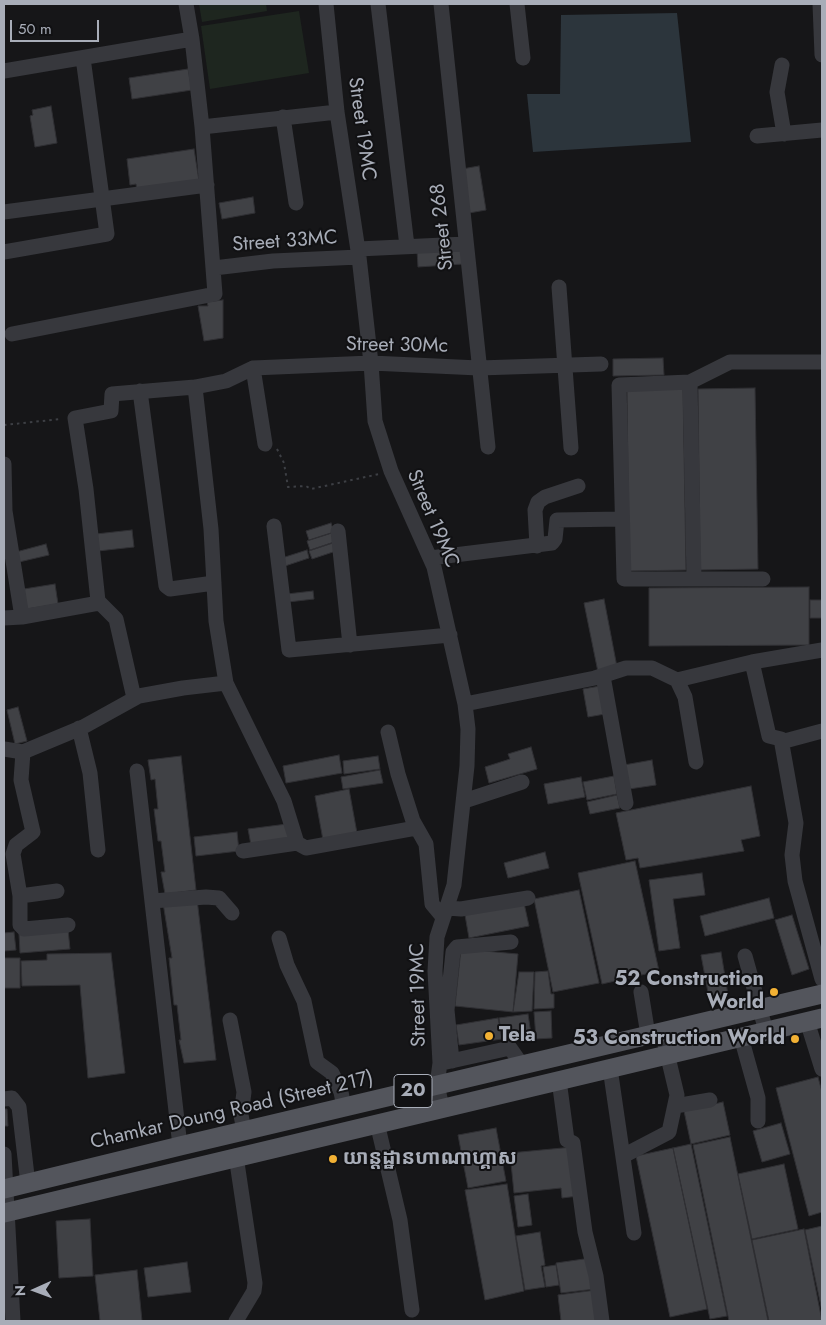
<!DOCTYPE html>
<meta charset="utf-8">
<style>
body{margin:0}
#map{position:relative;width:826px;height:1325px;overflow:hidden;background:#161618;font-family:Jost,sans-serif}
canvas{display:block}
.frame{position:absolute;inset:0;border:5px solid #a8adb8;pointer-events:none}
.north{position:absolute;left:10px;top:1265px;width:50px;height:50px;-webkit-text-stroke:4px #111113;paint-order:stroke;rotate:268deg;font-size:14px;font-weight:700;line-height:20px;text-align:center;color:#a8adb8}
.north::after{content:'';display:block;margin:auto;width:18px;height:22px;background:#a8adb8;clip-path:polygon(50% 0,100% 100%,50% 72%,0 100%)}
.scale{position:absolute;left:10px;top:20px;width:89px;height:22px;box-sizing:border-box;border:2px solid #a8adb8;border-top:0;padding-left:6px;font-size:15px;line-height:18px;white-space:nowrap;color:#a8adb8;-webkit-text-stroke:4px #111113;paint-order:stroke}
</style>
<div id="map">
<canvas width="826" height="1325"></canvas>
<div class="frame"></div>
<div class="north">N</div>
<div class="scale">50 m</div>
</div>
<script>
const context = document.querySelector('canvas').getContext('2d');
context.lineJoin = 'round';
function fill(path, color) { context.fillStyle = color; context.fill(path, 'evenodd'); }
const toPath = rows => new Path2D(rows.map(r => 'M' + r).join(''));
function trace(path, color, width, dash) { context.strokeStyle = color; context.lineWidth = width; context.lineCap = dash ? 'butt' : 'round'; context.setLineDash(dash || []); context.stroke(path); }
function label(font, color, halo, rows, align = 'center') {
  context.font = font + ' Jost,"Noto Sans Khmer",sans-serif'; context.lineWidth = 4; context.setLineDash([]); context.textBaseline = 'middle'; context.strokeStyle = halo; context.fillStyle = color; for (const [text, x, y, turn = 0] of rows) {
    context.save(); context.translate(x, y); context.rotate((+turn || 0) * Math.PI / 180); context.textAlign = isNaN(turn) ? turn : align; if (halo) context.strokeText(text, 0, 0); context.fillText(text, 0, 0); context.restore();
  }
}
fill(toPath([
 [199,4,266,4,267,11,202,22],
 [299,11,309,73,210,89,201,26]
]), '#1e261f');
fill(toPath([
 [677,13,691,142,533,152,527,94,560,94,561,15]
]), '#2c353c');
const building = toPath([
 [188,69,192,90,132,99,129,78,188,69],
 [51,106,57,143,35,147,30,116,33,115,32,110,51,106],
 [194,149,199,181,137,191,136,184,130,185,127,159,194,149],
 [479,166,486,210,469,213,462,169,479,166],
 [253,197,255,213,222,219,219,203,253,197],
 [462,247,463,264,418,267,417,250,462,247],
 [223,300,223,338,204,341,198,306,208,306,207,302,223,300],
 [663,358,664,375,613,376,613,359,663,358],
 [755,388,758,569,700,570,698,389,755,388],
 [627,389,683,389,686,570,629,571,627,389],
 [331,523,334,532,309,540,306,531,331,523],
 [132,530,134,547,98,551,96,534,132,530],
 [332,533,334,542,310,550,307,541,332,533],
 [333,543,336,551,312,559,309,551,333,543],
 [46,544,49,555,19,562,16,552,46,544],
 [307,550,309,558,285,566,282,558,307,550],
 [55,584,58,604,27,609,24,589,55,584],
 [809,587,809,645,649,646,649,588,809,587],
 [313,591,314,599,288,602,287,594,313,591],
 [604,599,617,667,598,672,584,603,604,599],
 [810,600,822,600,822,618,810,618,810,600],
 [600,686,605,714,588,717,583,689,600,686],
 [18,707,27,741,15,744,7,710,18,707],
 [531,747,537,769,489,783,485,767,510,759,508,754,531,747],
 [339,755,342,773,286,783,283,766,339,755],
 [181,756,196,890,165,894,161,872,165,872,161,841,158,841,154,809,158,809,155,779,151,780,148,760,181,756],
 [378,756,380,769,344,774,343,761,378,756],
 [652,760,656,785,629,789,624,765,652,760],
 [380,770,383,783,343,789,341,777,380,770],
 [614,776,617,794,587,800,583,782,614,776],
 [581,777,585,797,548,804,544,784,581,777],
 [751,786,760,836,741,840,744,851,640,868,638,858,626,860,616,813,751,786],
 [349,789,357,833,323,840,315,796,349,789],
 [617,795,620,808,590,814,587,802,617,795],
 [287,824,289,841,251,845,248,829,287,824],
 [237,832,239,851,196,856,194,837,237,832],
 [545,852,549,868,508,878,504,863,545,852],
 [635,861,659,971,602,984,578,873,635,861],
 [702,873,705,895,673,899,680,948,659,951,649,880,702,873],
 [579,890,599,983,553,992,534,899,579,890],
 [769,898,774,918,705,936,700,916,769,898],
 [197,899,216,1060,184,1063,179,1040,181,1040,177,1005,174,1005,169,958,172,958,163,903,197,899],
 [524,903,529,926,469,938,465,915,524,903],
 [792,915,809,969,792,975,775,920,792,915],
 [68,929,70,949,20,953,19,934,68,929],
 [14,932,16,950,4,951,4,933,14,932],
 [461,949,518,954,513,1012,455,1006,461,949],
 [721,952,728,995,709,998,701,955,721,952],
 [111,953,125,1073,88,1078,80,985,22,986,21,961,47,960,47,954,111,953],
 [4,958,20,958,20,988,4,988,4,958],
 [548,971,551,994,554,994,554,1008,534,1009,535,972,548,971],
 [519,972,534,972,532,1011,513,1012,519,972],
 [551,1011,552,1038,536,1039,534,1012,551,1011],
 [528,1014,531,1034,502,1038,499,1018,528,1014],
 [498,1018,502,1039,459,1045,456,1025,498,1018],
 [818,1077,822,1092,822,1212,809,1216,776,1088,818,1077],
 [723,1102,730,1135,691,1144,684,1111,723,1102],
 [4,1109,7,1109,8,1126,4,1126,4,1109],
 [781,1123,790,1154,762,1162,753,1131,781,1123],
 [496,1128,506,1181,468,1188,458,1135,496,1128],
 [730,1137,768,1321,729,1321,693,1145,730,1137],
 [691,1144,727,1316,710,1319,673,1148,691,1144],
 [573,1147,578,1196,562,1198,561,1188,514,1193,510,1153,573,1147],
 [673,1148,707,1309,670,1317,636,1156,673,1148],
 [784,1164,798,1229,752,1239,738,1174,784,1164],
 [507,1184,524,1291,485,1300,465,1190,507,1184],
 [528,1194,532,1225,518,1227,514,1196,528,1194],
 [90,1219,93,1276,59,1278,56,1221,90,1219],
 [822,1226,822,1311,805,1230,822,1226],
 [804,1229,822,1321,769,1321,752,1240,804,1229],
 [540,1232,545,1265,541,1266,545,1287,525,1290,516,1236,540,1232],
 [591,1258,595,1289,561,1293,556,1263,591,1258],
 [187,1262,191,1292,148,1297,144,1268,187,1262],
 [556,1265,559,1285,546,1287,543,1267,556,1265],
 [137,1270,142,1321,100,1321,95,1275,137,1270],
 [596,1290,600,1321,561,1321,558,1295,596,1290]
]);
fill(building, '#404145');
trace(building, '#303034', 1);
trace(toPath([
 [4,425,61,419],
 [277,449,284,463,288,487,306,486,311,489,379,474]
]), '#3d3f44', 2, [2.5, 4]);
trace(toPath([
 [326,4,337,112,359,257,371,363,375,421,391,471,434,567,465,704,468,729,467,766,454,885,437,937,435,971,440,1063,437,1085,442,1107],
 [378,4,407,246],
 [441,4,488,447],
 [517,4,523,58],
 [820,4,822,55],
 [782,65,777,92,784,134],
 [4,71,192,39],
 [283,117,296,203],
 [202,127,337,112],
 [757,136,822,130],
 [4,212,207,185],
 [358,249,465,244],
 [4,252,107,234,83,58],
 [214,268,273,261,359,257],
 [559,287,571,448],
 [12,334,215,294,202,127,192,39,186,4],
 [253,368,265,444],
 [690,382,694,579],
 [195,387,211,529,216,621,226,683,284,801,297,843,306,848,416,828],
 [140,391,166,586,170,589,214,583],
 [4,464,5,511,22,617],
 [274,526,289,650,450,635],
 [338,531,350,645],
 [537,546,535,510,538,502,545,497,578,486],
 [430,558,552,543,555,539,557,520,622,519],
 [763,579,624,579,619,385,690,382,730,362,822,362],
 [4,618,22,617,99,603],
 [752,662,769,736,781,739,796,823,792,855,795,881,822,979],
 [603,676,626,803],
 [677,680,685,697,696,762],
 [134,698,116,619,98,601,86,489,75,418,111,411,112,394,195,387,226,381,253,368,371,363,479,368,601,364],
 [465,704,595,678,626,668,652,668,677,680,752,662,822,650],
 [79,728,90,773,98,850],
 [388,732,398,774,413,821,426,844,432,904,442,916],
 [781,742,822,731],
 [4,749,23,752],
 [137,771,180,1146],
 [464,801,522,782],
 [243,851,297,843],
 [20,896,57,891],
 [152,901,206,897,219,898,232,913],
 [447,908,461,909,528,898],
 [68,925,24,929,20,925,20,896,13,854,16,845,33,832,21,780,23,752,83,727,139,696,183,688,226,683],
 [279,938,287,965,304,1001,317,1062,332,1073,341,1092,344,1107],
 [745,956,766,1031],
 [641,992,648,1035],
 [230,1020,244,1092,241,1115,244,1131],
 [807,1021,822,1069],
 [741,1037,758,1098,758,1121],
 [452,1061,447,1010,453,952,457,947,511,942],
 [442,1063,510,1048,522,1065],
 [610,1068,634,1233],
 [559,1080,567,1140,573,1143,585,1232,596,1276,602,1321],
 [4,1099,12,1098,19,1107,28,1184],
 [675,1106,710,1100],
 [377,1123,400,1220,412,1310],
 [4,1154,13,1321],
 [236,1156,255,1283,254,1291,236,1321],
 [623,1156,669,1132,677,1095,662,1032]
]), '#37383d', 15);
trace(toPath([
 [4,1189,180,1146,822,994],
 [4,1213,822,1018]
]), '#53555c', 19);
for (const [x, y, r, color] of [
 [774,992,5,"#f2b134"],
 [489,1036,5,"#f2b134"],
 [795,1039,5,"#f2b134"],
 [333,1159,5,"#f2b134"]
]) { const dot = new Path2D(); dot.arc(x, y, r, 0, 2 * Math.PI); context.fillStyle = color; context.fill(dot); trace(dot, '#111113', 2); }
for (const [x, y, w] of [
 [413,1091,38]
]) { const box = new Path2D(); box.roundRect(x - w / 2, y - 16.5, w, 33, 4); context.fillStyle = '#111113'; context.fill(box); trace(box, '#a8adb8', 1); }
label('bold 19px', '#a8adb8', null, [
 ["20",413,1091]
]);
label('20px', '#a8adb8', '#111113', [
 ["Street 19MC",361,129,82],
 ["Street 268",443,227,-96],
 ["Street 33MC",285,242,-4],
 ["Street 30Mc",397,346,1],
 ["Street 19MC",432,519,67],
 ["Street 19MC",419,995,-91],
 ["Chamkar Doung Road (Street 217)",232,1111,-13]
]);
label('bold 20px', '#a8adb8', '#111113', [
 ["52 Construction",764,980],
 ["World",764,1003],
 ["Tela",499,1036,"left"],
 ["53 Construction World",785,1039],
 ["យាន្ដដ្ឋានហាណាហ្គាស",343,1159,"left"]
], 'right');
</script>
